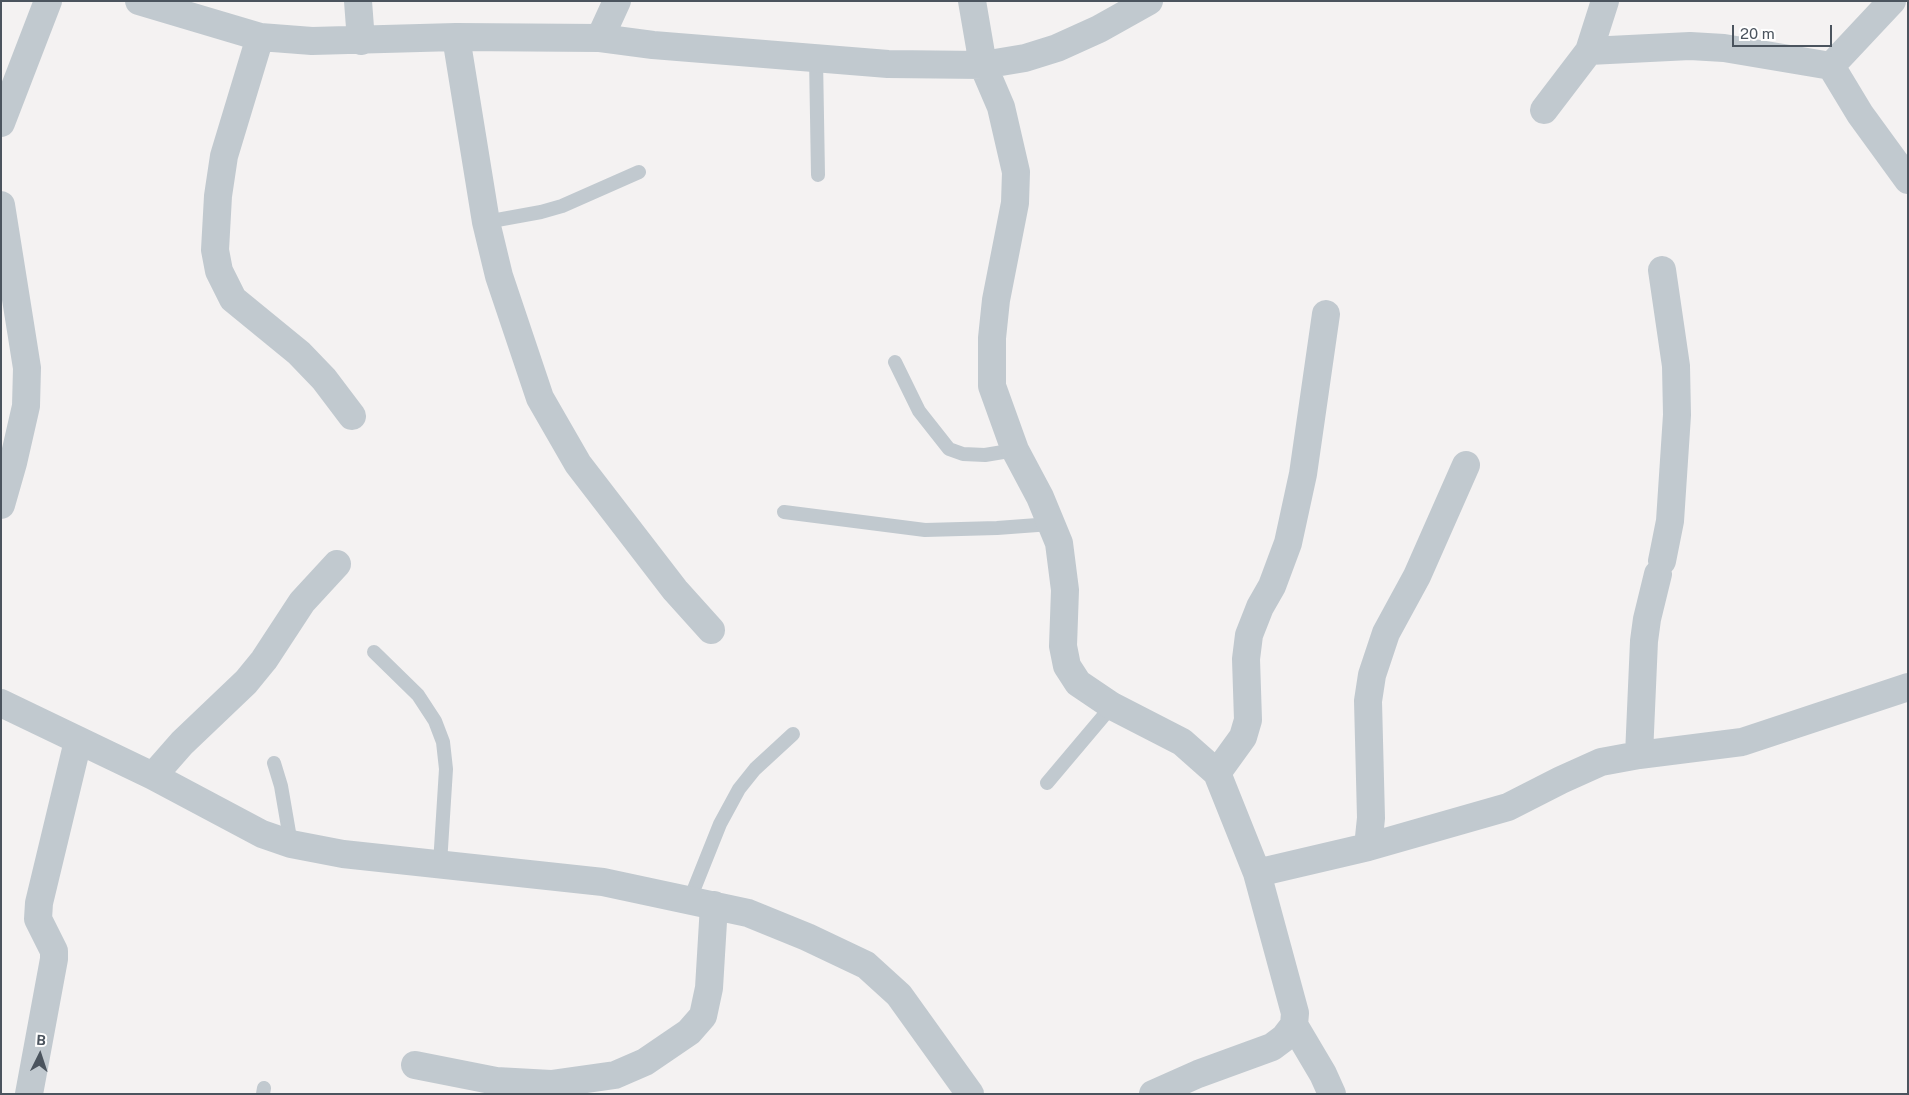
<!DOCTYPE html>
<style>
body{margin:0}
#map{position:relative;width:1909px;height:1095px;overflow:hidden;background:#f4f2f2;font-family:"Public Sans",sans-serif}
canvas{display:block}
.frame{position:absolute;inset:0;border:2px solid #4b545e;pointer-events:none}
.north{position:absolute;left:15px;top:1030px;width:50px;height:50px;-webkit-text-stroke:4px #fff;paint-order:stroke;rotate:4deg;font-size:14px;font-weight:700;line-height:20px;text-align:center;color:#4b545e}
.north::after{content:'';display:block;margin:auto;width:18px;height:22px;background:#4b545e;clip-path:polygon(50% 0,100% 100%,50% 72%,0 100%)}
.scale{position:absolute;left:1732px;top:25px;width:100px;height:22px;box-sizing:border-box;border:2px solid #4b545e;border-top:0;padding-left:6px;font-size:15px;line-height:18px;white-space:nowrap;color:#4b545e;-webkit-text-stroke:4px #fff;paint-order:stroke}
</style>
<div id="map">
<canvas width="1909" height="1095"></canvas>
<div class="frame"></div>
<div class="north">B</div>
<div class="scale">20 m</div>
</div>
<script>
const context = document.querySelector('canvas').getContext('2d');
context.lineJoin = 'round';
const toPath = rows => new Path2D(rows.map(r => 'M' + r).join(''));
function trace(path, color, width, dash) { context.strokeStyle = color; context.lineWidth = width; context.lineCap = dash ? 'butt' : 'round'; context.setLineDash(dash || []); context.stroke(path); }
trace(toPath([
 [816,58,818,175],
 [486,222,541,212,562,206,639,172],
 [895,362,919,411,949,449,963,454,985,455,1015,450],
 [784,512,925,530,997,528,1051,524],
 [374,652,418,695,435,721,443,742,446,769,440,864],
 [274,763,281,786,291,844],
 [1047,783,1112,706],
 [690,899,720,824,739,789,755,769,793,734],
 [263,1094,264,1088]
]), '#c1c9cf', 14);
trace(toPath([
 [139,1,260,37,312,41,456,37,600,38,617,1],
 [358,1,361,41],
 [972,1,983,65,1001,107,1016,172,1015,203,996,300,992,338,992,386,1015,450,1040,497,1059,543,1065,590,1063,646,1067,666,1078,683,1112,706,1182,742,1217,773,1257,873,1295,1013,1294,1025,1284,1038,1272,1047,1198,1074,1153,1094],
 [260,37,224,156,218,196,215,250,219,271,233,299,299,353,324,379,352,416],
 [456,37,486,222,499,276,540,398,578,464,675,590,711,630],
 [600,38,653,45,888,64,983,65,1025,58,1057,48,1099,29,1149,1],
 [1589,51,1690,46,1724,48,1831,66,1860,114,1908,180],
 [1831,66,1892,1],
 [1544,110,1589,51,1605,1],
 [1,123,48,1],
 [1,205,27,368,26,406,13,463,1,505],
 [1662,561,1670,521,1677,415,1676,366,1662,270],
 [1,703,153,776,262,834,291,844,343,854,603,882,748,913,807,937,866,965,899,995,970,1094],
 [1639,755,1644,641,1647,619,1658,574],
 [1217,773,1243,737,1248,720,1246,659,1249,635,1260,607,1272,586,1288,543,1303,474,1326,314],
 [153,776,182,743,246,682,264,660,302,602,337,564],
 [1368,847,1371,818,1368,701,1372,675,1386,633,1417,576,1466,465],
 [1257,873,1368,847,1508,807,1561,780,1601,762,1639,755,1742,742,1908,687],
 [1294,1025,1323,1074,1332,1094],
 [415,1065,496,1081,551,1084,615,1075,645,1062,689,1032,703,1016,709,988,714,905],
 [29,1094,54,959,54,951,38,919,39,903,78,741]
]), '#c1c9cf', 28);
</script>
